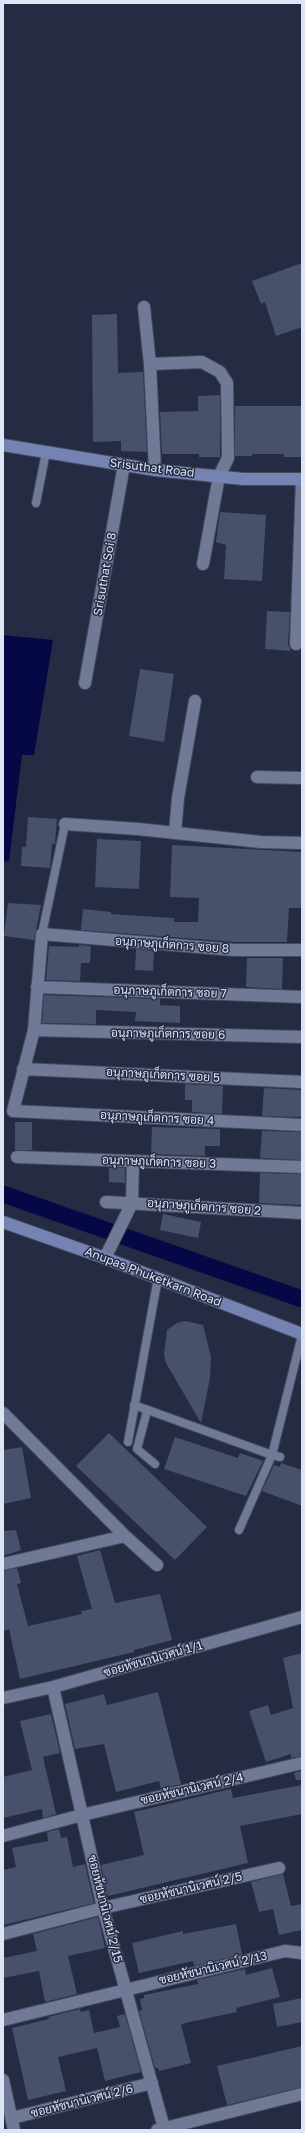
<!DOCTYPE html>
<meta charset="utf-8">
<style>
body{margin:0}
#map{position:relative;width:305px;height:2133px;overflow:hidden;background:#242b43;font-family:"Golos Text",sans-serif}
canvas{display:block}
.frame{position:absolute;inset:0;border:4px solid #dee4f4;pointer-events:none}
</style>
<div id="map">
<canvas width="305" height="2133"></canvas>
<div class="frame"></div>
</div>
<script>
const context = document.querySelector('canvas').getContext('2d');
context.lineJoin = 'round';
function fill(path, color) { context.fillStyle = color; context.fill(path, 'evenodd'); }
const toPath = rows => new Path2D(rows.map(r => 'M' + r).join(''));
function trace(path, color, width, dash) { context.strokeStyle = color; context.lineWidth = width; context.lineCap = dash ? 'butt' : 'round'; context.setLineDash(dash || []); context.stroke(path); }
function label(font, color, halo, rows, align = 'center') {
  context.font = font + ' "Golos Text",Sarabun,sans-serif'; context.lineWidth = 3; context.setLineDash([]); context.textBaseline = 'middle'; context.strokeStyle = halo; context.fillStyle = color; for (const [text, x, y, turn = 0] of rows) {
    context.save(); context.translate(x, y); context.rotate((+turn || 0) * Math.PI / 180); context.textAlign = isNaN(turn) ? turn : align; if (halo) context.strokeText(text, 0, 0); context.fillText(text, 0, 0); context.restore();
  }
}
fill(toPath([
 [3,635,53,640,34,755,22,755,9,861,3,862]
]), '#060845');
trace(toPath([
 [3,1194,302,1299]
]), '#060845', 17);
fill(toPath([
 [302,263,302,327,276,336,265,302,261,304,252,281],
 [117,314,118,373,143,372,147,452,121,451,121,441,93,442,92,315],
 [220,395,220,457,199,457,199,454,162,454,160,412,198,411,198,396],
 [235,406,302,406,302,457,284,457,284,454,252,454,252,456,235,456],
 [220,512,266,515,262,581,224,579,226,545,216,542],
 [267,611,290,612,288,644,291,651,265,649],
 [140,669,174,674,164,742,129,736],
 [28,817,57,819,55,844,52,844,50,868,21,866,22,847,26,847],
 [97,839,141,841,139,889,95,887],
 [172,845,302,852,302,908,289,908,287,942,235,942,81,930,83,909,111,912,111,914,174,918,174,922,198,922,199,898,170,897],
 [8,903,41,905,34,940,4,936],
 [79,945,91,946,90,963,81,963,80,981,46,980,49,946,79,947],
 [136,949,154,951,153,971,135,970],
 [247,958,283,958,282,989,246,987],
 [44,995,160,999,160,1005,180,1006,180,1023,135,1021,136,1012,96,1010,96,1024,42,1023],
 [185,1084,223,1086,222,1114,192,1112,192,1100,185,1100],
 [264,1088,302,1090,302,1117,262,1116],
 [15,1122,32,1122,32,1150,15,1150],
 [152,1127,220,1129,220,1146,205,1146,205,1156,151,1154],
 [262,1131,302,1132,302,1160,260,1158],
 [109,1168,125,1168,125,1183,109,1182],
 [260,1173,302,1174,302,1205,259,1203],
 [163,1214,201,1222,198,1238,160,1230],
 [185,1321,203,1325,211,1357,210,1378,201,1423,166,1363,164,1354,167,1330,177,1323],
 [109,1433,207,1527,175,1560,76,1466],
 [175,1437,238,1458,240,1453,263,1461,246,1496,164,1469],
 [22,1447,31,1498,3,1504,3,1450],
 [281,1463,302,1470,302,1506,262,1491,274,1465,280,1467],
 [16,1530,21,1550,3,1556,3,1531],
 [100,1550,115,1603,160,1594,172,1640,134,1650,134,1652,20,1679,9,1629,3,1631,3,1571,17,1568,21,1583,17,1584,28,1626,82,1614,81,1611,92,1609,77,1556],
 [302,1653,302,1756,291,1758,291,1754,266,1762,249,1711,268,1705,271,1715,293,1708,283,1658],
 [158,1692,181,1784,161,1789,159,1781,116,1792,104,1744,75,1749,65,1704,104,1694,107,1705],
 [51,1714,60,1753,43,1757,56,1814,43,1818,42,1809,3,1818,3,1777,32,1770,20,1721],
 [302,1771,302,1780,296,1780,294,1773],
 [302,1785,302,1814,240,1826,248,1863,108,1896,101,1865,144,1855,134,1812,231,1789,233,1798],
 [59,1829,61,1838,67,1837,73,1867,85,1864,94,1903,3,1925,3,1870,16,1867,12,1848,48,1841,47,1832],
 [283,1874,291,1906,302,1904,302,1930,279,1935,273,1909,259,1912,251,1882],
 [98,1917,105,1948,68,1956,77,1994,45,2002,39,1971,3,1978,3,1958,37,1951,33,1934],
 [236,1924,242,1954,194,1966,193,1961,139,1973,132,1943,183,1931,183,1934],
 [272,1968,280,1997,236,2008,237,2012,185,2023,181,2025,191,2063,159,2071,158,2068,155,2068,139,2011,142,2010,140,1999,144,1998,144,1995,198,1984,197,1980,245,1969,246,1975],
 [302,1998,302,2022,277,2027,273,2004],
 [80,2009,81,2012,89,2010,94,2033,120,2027,117,2016,125,2014,141,2072,105,2081,97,2048,58,2057,66,2091,28,2100,12,2028,49,2019,48,2017],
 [302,2046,302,2087,227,2105,217,2066]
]), '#48516b');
const lane = toPath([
 [36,503,46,452],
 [42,934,65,824],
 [134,1405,272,1455,239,1530],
 [147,1411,137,1449,155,1464],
 [128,1442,158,1278],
 [280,1457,272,1455,302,1335]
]);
const street = toPath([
 [144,307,150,364,155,470],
 [150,364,202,362,220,372,227,383,228,458,219,476,203,564],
 [296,644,302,479],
 [85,683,124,465],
 [257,777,302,778],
 [65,824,138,829,261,842,302,843],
 [175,833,178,798,195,701],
 [302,950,235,950,42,934,34,1030,13,1111,302,1125],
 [37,987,302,997],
 [34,1030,302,1037],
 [23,1069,302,1082],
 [17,1157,302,1167],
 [106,1202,302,1213],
 [105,1258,132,1203,133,1161],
 [3,1413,125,1536,157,1565],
 [3,1564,125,1536],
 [53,1687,103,1908,164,2128],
 [3,1698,53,1687,302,1617],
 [3,1836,82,1815,302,1763],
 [3,1934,103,1908,279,1868],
 [3,2020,285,1951,302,1953],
 [3,2080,14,2130],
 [12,2118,152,2083],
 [157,2130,302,2094]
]);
const secondary = toPath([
 [3,445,155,470,243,479,302,479],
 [3,1222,105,1258,302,1334]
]);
trace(lane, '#43495e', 10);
trace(street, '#43495e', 14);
trace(secondary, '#43495e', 14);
trace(lane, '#707a96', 8);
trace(street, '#707a96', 12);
trace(secondary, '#7483b1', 12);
label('12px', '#dee4f4', '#242b43', [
 ["Srisuthat Road",152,468,7],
 ["Srisuthat Soi 8",105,574,-80],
 ["อนุภาษภูเก็ตการ ซอย 8",172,945,4],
 ["อนุภาษภูเก็ตการ ซอย 7",170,992,2],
 ["อนุภาษภูเก็ตการ ซอย 6",168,1034,1],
 ["อนุภาษภูเก็ตการ ซอย 5",163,1075,3],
 ["อนุภาษภูเก็ตการ ซอย 4",157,1118,3],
 ["อนุภาษภูเก็ตการ ซอย 3",159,1162,2],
 ["อนุภาษภูเก็ตการ ซอย 2",204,1207,4],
 ["Anupas Phuketkarn Road",153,1277,21],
 ["ซอยหัชนานิเวศน์ 1/1",153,1659,-16],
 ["ซอยหัชนานิเวศน์ 2/4",192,1789,-13],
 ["ซอยหัชนานิเวศน์ 2/5",191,1888,-13],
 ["ซอยหัชนานิเวศน์ 2/15",105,1909,76],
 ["ซอยหัชนานิเวศน์ 2/13",213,1968,-13],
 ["ซอยหัชนานิเวศน์ 2/6",82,2101,-14]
]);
</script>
